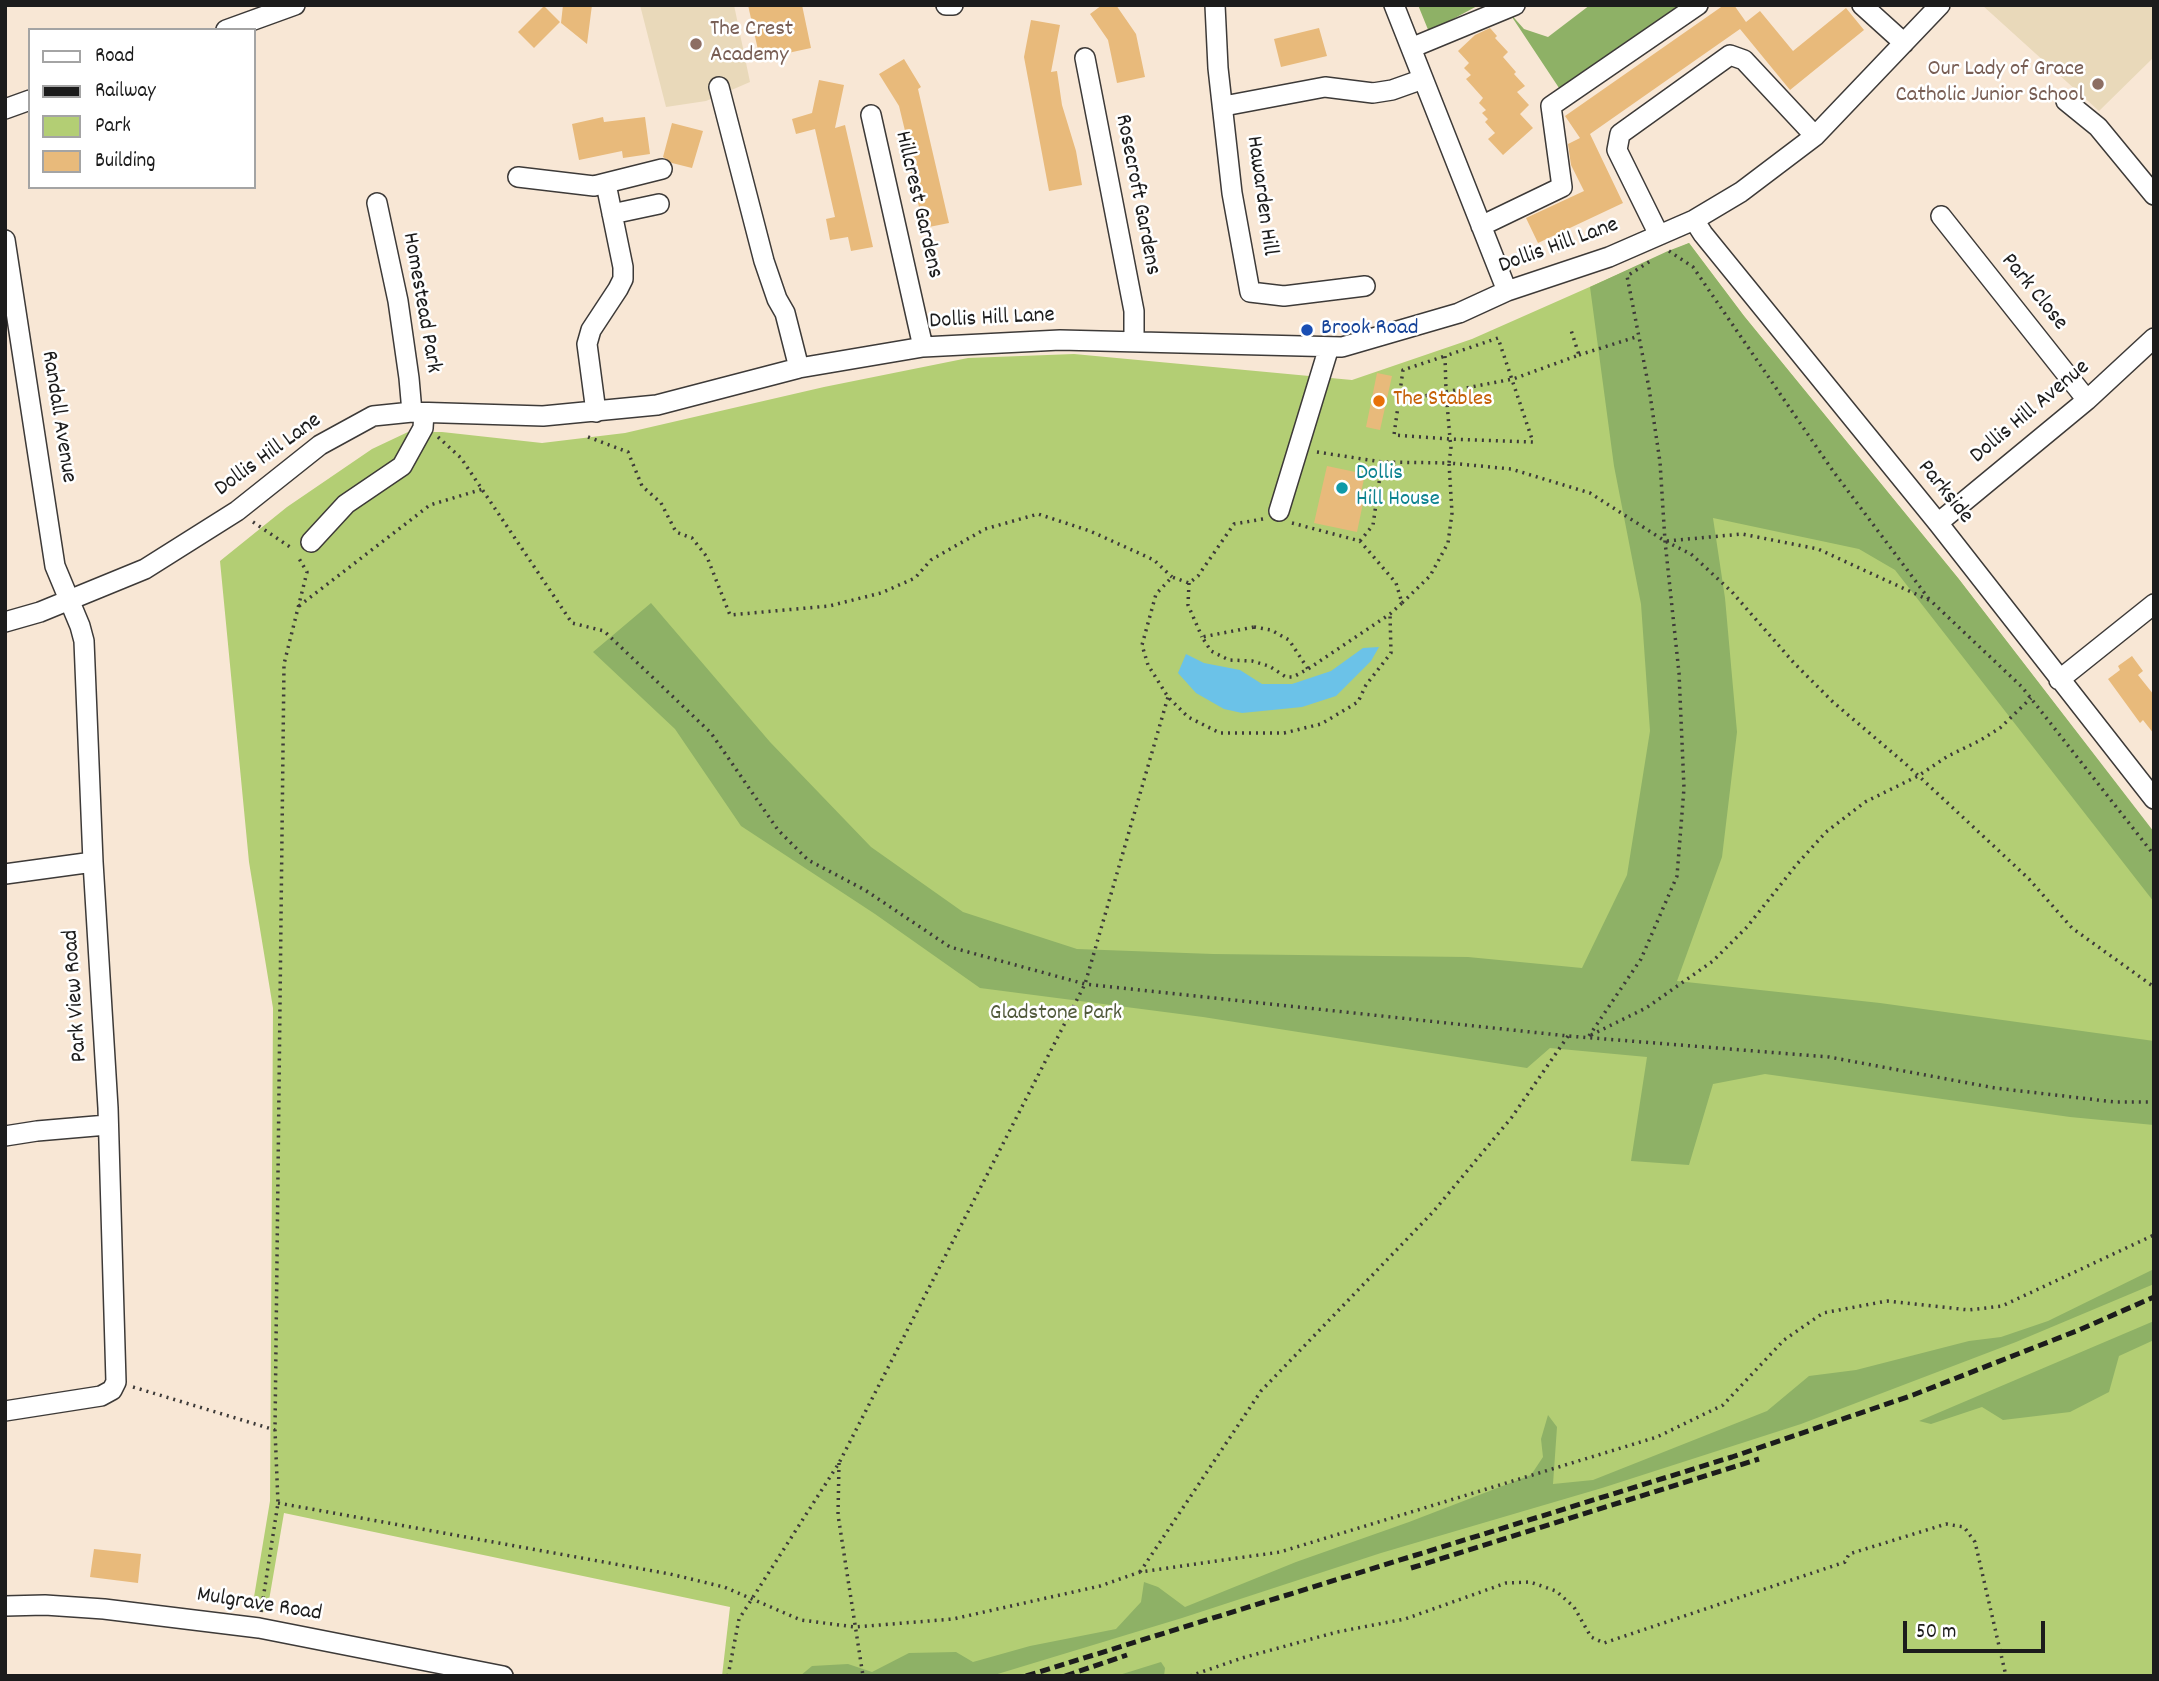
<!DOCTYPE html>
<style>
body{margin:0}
#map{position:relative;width:2159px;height:1681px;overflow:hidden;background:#f8e7d5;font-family:Dekko,sans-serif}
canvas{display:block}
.frame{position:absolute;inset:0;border:7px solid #1c1c1c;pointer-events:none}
.legend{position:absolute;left:28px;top:28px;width:228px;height:161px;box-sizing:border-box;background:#fff;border:2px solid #a4a4a4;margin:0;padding:9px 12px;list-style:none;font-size:21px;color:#1c1c1c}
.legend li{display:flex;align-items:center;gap:14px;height:35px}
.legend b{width:35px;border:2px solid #a4a4a4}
.scale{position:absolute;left:1903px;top:1621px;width:142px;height:32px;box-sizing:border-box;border:4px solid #1c1c1c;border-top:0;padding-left:9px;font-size:21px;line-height:24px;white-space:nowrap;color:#1c1c1c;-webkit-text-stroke:5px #fff;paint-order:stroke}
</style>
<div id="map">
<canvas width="2159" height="1681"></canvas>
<div class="frame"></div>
<ul class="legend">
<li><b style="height:9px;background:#fff"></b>Road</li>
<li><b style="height:9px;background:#1c1c1c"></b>Railway</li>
<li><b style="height:19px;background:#b3ce74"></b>Park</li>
<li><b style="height:19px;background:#e8ba7b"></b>Building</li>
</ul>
<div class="scale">50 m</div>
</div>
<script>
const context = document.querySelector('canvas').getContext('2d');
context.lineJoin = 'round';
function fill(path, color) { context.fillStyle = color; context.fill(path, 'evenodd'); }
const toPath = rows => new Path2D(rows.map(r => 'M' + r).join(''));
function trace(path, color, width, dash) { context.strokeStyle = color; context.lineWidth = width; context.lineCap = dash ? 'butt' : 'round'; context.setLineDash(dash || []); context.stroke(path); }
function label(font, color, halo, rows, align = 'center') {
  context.font = font + ' Dekko,sans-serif'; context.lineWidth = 5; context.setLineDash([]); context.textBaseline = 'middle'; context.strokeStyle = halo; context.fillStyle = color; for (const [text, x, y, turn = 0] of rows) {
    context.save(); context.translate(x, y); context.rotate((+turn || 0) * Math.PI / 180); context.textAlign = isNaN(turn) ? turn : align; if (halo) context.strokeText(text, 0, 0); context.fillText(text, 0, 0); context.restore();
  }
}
fill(toPath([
 [640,5,734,5,750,82,706,101,666,107],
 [1982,5,2154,5,2154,57,2099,111]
]), '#e9d9ba');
fill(toPath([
 [1689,243,1744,316,1958,578,2154,833,2154,1676,722,1676,730,1607,284,1513,267,1612,252,1609,270,1501,273,1008,249,862,220,561,287,507,372,449,408,432,442,432,542,443,625,433,824,387,968,358,1074,354,1352,380,1472,339]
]), '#b3ce74');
fill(toPath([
 [1418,5,1479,5,1429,32],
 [1590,5,1701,5,1565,97,1508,11,1524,29,1548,37],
 [1689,243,1744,316,1958,578,2154,832,2154,902,1895,570,1859,549,1713,518,1725,598,1737,732,1722,857,1677,981,1880,1003,2154,1041,2154,1125,2070,1117,1765,1074,1713,1084,1689,1165,1631,1161,1647,1057,1550,1048,1527,1068,1203,1017,980,988,875,914,741,826,675,729,593,652,651,603,770,742,871,847,963,912,1077,949,1213,954,1468,957,1582,968,1627,875,1650,731,1641,604,1614,466,1590,287,1668,251],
 [2154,1269,2154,1284,2016,1342,1801,1424,1602,1488,1381,1553,1182,1618,991,1676,800,1676,812,1666,848,1664,872,1672,909,1653,956,1652,973,1662,1030,1646,1116,1629,1141,1602,1144,1582,1158,1587,1185,1607,1296,1562,1409,1522,1531,1475,1543,1457,1541,1439,1548,1415,1557,1427,1553,1484,1593,1480,1767,1411,1809,1376,1856,1370,1969,1341,2001,1337,2048,1321],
 [2154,1321,2154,1340,2119,1356,2109,1392,2070,1412,2003,1420,1982,1407,1931,1424,1919,1421],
 [1161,1662,1165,1668,1164,1676,1116,1676]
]), '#8eb166');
fill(toPath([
 [1379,647,1371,661,1336,696,1302,707,1242,713,1224,709,1196,693,1178,673,1186,654,1204,663,1240,670,1262,684,1292,684,1331,671,1363,648]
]), '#6bc2e8');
fill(toPath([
 [563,5,592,5,587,44,561,23],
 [748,5,802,5,811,48,760,59],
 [1102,5,1116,5,1136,34,1145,77,1117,83,1108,40,1090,14],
 [1724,5,1734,5,1746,22,1760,11,1793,51,1846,8,1864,30,1790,90,1740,29,1590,134,1623,203,1538,243,1526,218,1584,191,1571,165,1568,144,1580,138,1565,116],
 [544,6,560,22,534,48,518,32],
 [1031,20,1060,25,1051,72,1057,71,1062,105,1076,151,1082,185,1049,191,1024,57],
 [1319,28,1327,56,1281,67,1274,39],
 [1490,28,1497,36,1495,38,1508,52,1503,57,1516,72,1514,74,1525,86,1517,92,1529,105,1520,114,1533,128,1503,155,1488,139,1495,133,1485,122,1488,119,1482,113,1486,110,1479,103,1483,98,1466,79,1471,75,1464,68,1469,63,1458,51,1475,35],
 [904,59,921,87,918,89,949,223,924,228,909,165,913,164,899,106,879,74],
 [819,80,844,85,835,128,845,125,873,247,851,251,848,237,830,240,826,219,835,217,815,129,796,134,792,119,812,113],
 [603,117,604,122,645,117,650,154,623,158,622,151,579,160,572,124],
 [672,123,703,131,692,168,672,163,663,157],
 [1377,373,1392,376,1380,430,1366,427],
 [1327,466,1365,474,1359,502,1363,503,1357,532,1314,523],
 [2132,656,2143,671,2138,675,2154,695,2154,734,2143,720,2140,723,2108,679,2120,670,2118,666],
 [94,1549,141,1554,138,1583,90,1577]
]), '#e8ba7b');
const minor = toPath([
 [946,5,953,5],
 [1215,5,1218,68,1232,193,1250,292,1284,296,1365,286],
 [1394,5,1507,291],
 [1862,5,1904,43],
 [226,30,295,5],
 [1411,48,1515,5],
 [1085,58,1134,311,1134,342],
 [719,87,764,261,777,299,785,313,799,368],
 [2066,101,2098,127,2154,195],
 [1224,106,1325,87,1373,93,1392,90,1423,79],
 [5,109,30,100],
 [871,115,923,347],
 [518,177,594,186,662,169],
 [377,203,398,301,409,378,412,412],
 [612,214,659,204],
 [1941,216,2087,400],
 [1694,220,1703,234,1938,523,2154,799],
 [1481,226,1562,187,1551,106,1698,5],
 [1659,235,1617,150,1620,134,1730,55,1744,60,1815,136],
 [5,240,55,566,80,626,84,641,93,862,108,1108,116,1382,112,1390,101,1396,5,1411],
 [596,412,587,344,591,330,618,289,623,279,623,267,606,184],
 [1279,511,1329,347],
 [1938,523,2087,400,2154,338],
 [311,542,346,504,402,466,423,428,424,413],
 [5,622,40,612,145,569,237,511,320,445,373,416,412,412,543,416,657,405,799,368,923,347,1060,340,1342,347,1459,313,1507,291,1609,257,1694,220,1741,192,1815,136,1940,5],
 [2059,680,2154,604],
 [5,874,93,862],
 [5,1136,37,1131,107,1125],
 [5,1606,45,1605,104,1609,259,1628,503,1676]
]);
trace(minor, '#3d3a38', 22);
trace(toPath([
 [1669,251,1693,267,1833,471,1929,599],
 [1579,355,1639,336],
 [1398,401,1513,379,1579,355,1571,330],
 [438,437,461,458,572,623,604,631,711,733,778,830,808,860,865,890,950,947,1085,984,1568,1036,1829,1057,1995,1088,2115,1102,2154,1102],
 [588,437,628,452,642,486,661,503,676,532,692,538,707,557,730,615,829,606,881,593,915,578,931,560,985,529,1038,514,1090,531,1154,560,1172,577],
 [1317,452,1382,462,1449,463,1451,447,1450,439,1446,391,1445,356,1498,338,1533,442,1450,439,1394,435,1403,370,1445,356],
 [1263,519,1234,524,1198,576,1189,583,1172,577,1156,594,1142,645,1148,665,1168,697,1188,717,1220,733,1284,733,1321,724,1358,702,1366,685,1391,653,1390,614],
 [253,522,293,549],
 [1292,523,1360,541,1396,583,1402,603,1390,614,1308,669],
 [1360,541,1373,525,1382,462],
 [1667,541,1742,534,1818,549,1931,601,2022,687,2154,855],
 [1189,583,1188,605,1202,637],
 [1402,603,1430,576,1448,543,1452,513,1449,463,1511,469,1590,493,1665,541,1691,554,1732,592,1794,663,1833,702,1908,766,2029,879,2072,928,2154,987],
 [299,606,430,505,483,489],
 [1254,627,1271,630,1289,640,1308,669,1293,677,1286,677,1269,666,1252,661,1229,660,1211,651,1202,637,1254,627],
 [1591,1035,1646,1008,1713,961,1747,927,1797,864,1826,832,1865,802,1918,776,1948,756,1979,741,2000,728,2031,698],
 [1589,1036,1641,959,1677,876,1684,788,1679,673,1665,541,1660,462,1649,388,1627,276,1652,260],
 [133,1387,275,1430],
 [839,1463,838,1515,863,1676],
 [278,1503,670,1574,724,1587,801,1620,855,1627,953,1619,1100,1586,1140,1572,1280,1552,1657,1437,1723,1405,1784,1340,1823,1313,1887,1301,1969,1310,2002,1306,2154,1235],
 [1140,1572,1261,1391,1433,1212,1512,1117,1568,1036],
 [261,1612,278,1503,275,1430,284,664,307,572,297,555],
 [728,1676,739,1619,839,1463,1085,984,1168,697],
 [1190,1676,1242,1658,1337,1632,1405,1619,1506,1583,1530,1582,1556,1591,1574,1607,1591,1637,1604,1643,1845,1562,1849,1554,1946,1524,1964,1527,1975,1542,2006,1676]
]), '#3d3a38', 3.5, [2, 5]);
trace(minor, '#fff', 19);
trace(toPath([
 [1411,1568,1759,1459],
 [1026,1676,1732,1457,1913,1395,2079,1330,2154,1297],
 [1065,1676,1127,1655]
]), '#1c1c1c', 5, [10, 5]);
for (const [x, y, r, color] of [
 [696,44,7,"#8d6e63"],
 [2098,84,7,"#8d6e63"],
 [1307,330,7,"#1a4fb4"],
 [1379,401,7,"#e8710a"],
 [1342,488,7,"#0f9aa8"]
]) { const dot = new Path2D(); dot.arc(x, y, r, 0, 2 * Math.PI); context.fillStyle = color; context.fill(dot); trace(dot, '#fff', 2.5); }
label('23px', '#785e54', '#fff', [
 ["The Crest",710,31],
 ["Academy",710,57],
 ["Our Lady of Grace",2084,71,"right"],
 ["Catholic Junior School",2084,97,"right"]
], 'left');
label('23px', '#1c1c1c', '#fff', [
 ["Rosecroft Gardens",1136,195,79],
 ["Hawarden Hill",1260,196,82],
 ["Hillcrest Gardens",917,205,77],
 ["Dollis Hill Lane",1559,247,-20],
 ["Park Close",2033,293,51],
 ["Homestead Park",420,303,80],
 ["Dollis Hill Lane",992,320,-3],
 ["Dollis Hill Avenue",2031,413,-40],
 ["Randall Avenue",57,417,81],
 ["Dollis Hill Lane",269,456,-36],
 ["Parkside",1944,493,51],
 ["Park View Road",77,996,-94],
 ["Mulgrave Road",259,1606,9]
]);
label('23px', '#164399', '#fff', [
 ["Brook Road",1321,330]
], 'left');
label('23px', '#c56008', '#fff', [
 ["The Stables",1393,401]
], 'left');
label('23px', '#0d838f', '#fff', [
 ["Dollis",1356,475],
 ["Hill House",1356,501]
], 'left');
label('23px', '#515a3b', '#fff', [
 ["Gladstone Park",1056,1015]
]);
</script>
